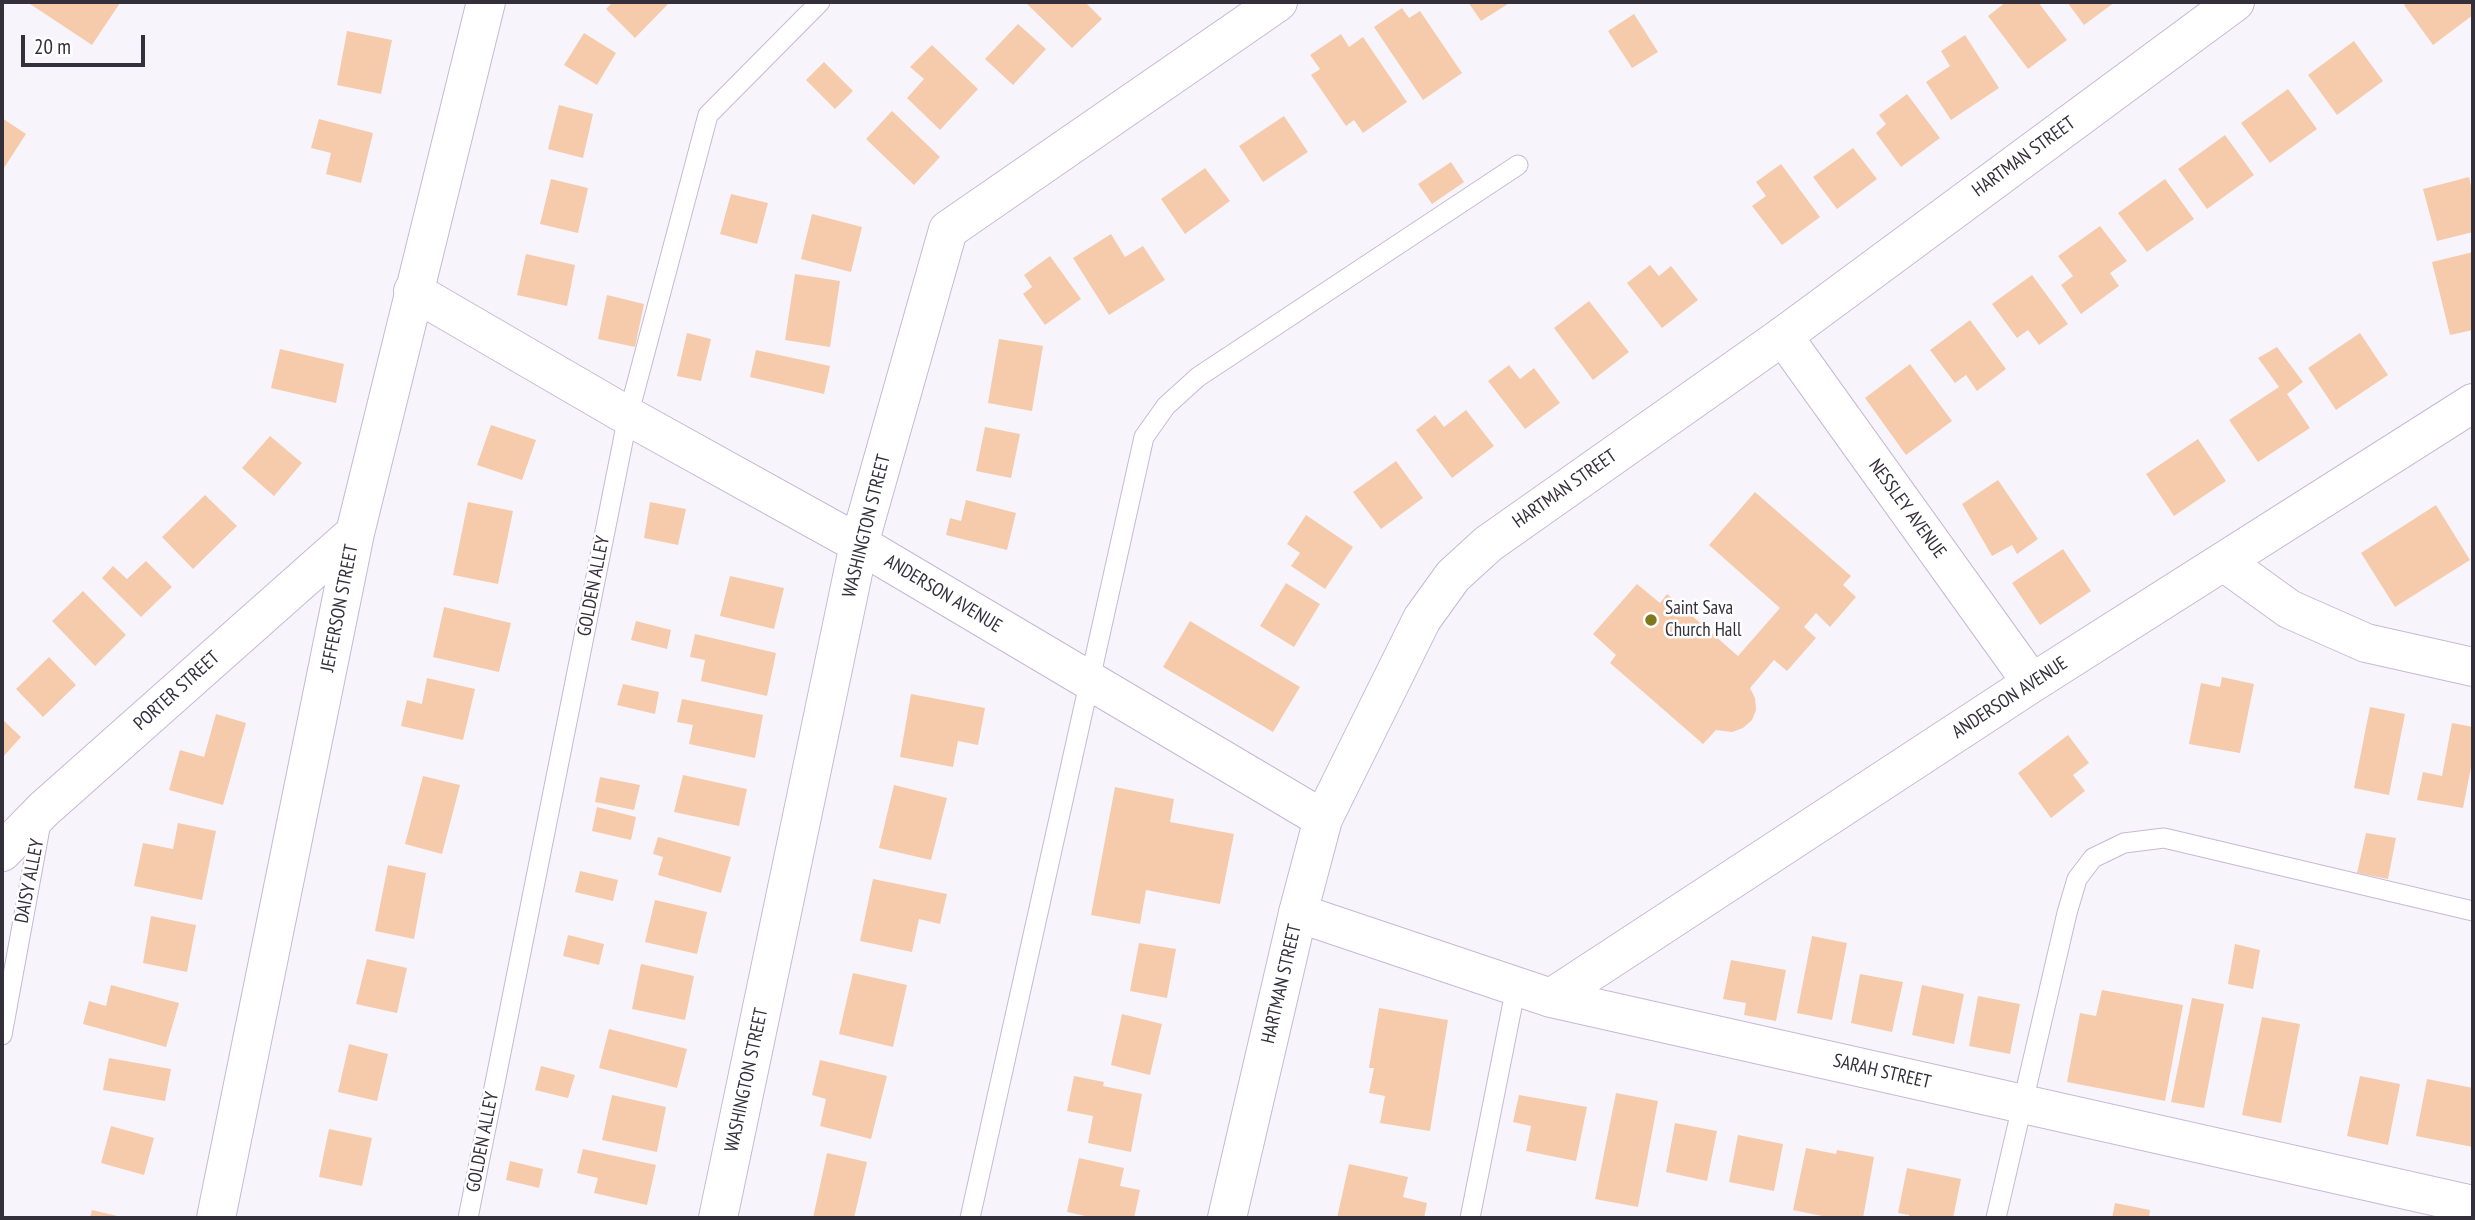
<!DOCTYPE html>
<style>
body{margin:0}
#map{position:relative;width:2475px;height:1220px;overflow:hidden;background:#f7f5fb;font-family:"PT Sans Narrow",sans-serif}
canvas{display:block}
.frame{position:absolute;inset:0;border:4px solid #34303b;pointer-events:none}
.scale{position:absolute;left:21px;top:35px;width:124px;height:32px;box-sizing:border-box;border:4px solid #34303b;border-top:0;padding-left:9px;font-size:21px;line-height:24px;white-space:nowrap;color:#34303b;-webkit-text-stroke:5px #fff;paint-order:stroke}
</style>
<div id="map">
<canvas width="2475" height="1220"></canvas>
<div class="frame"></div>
<div class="scale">20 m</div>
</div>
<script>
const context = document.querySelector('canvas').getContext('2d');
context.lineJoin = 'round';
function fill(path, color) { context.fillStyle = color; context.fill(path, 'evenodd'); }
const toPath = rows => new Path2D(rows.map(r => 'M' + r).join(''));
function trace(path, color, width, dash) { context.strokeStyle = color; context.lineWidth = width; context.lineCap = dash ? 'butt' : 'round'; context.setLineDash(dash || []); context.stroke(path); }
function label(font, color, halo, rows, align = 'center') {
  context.font = font + ' "PT Sans Narrow",sans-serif'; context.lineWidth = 5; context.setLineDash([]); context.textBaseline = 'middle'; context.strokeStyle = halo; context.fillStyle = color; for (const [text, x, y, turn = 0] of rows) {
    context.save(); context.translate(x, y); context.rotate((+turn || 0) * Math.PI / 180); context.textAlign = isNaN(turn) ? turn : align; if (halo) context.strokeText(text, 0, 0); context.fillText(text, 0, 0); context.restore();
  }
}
fill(toPath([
 [27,2,117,2,120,3,92,45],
 [613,2,668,2,669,3,635,38,606,9],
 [1025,2,1085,2,1102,19,1072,48],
 [1468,2,1511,2,1481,21],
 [2006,2,2038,2,2067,40,2028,69,1988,16],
 [2067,2,2115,2,2084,25],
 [2408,2,2473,2,2473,15,2433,45,2404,5],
 [1402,8,1409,18,1420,11,1462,73,1423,100,1374,27],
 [1634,14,1658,52,1632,68,1608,31],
 [1018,24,1046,49,1013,85,985,59],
 [347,31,392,40,381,94,337,85],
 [584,33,616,53,597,85,564,65],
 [1341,34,1349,47,1363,37,1407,102,1363,133,1354,120,1346,126,1311,75,1320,69,1310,55],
 [1965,35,1999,88,1951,120,1926,82,1950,66,1941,51],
 [2354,41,2383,81,2337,115,2308,75],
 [932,45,978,89,940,130,907,98,924,79,910,67],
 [824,62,853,91,835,109,806,80],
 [2288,89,2317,129,2270,163,2241,123],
 [1907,94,1940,138,1901,167,1876,133,1886,124,1879,115],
 [559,105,593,114,583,158,548,149],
 [892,111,940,157,914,185,866,139],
 [1284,116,1308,152,1263,182,1239,146],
 [2,118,26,134,2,171],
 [319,119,373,133,361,183,326,174,331,153,311,148],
 [2225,135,2254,175,2207,209,2178,169],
 [1853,148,1877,179,1837,209,1813,177],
 [1451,162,1464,182,1432,204,1418,184],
 [1781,164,1820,217,1782,245,1752,206,1766,196,1756,182],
 [1205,168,1230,201,1185,234,1161,199],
 [2469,177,2473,195,2473,232,2437,241,2423,189],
 [551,179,588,188,578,233,540,224],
 [2165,179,2194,219,2147,252,2118,213],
 [731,194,768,203,757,244,720,234],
 [812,214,862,227,851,272,801,259],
 [2100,226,2127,261,2110,273,2119,286,2081,314,2061,285,2073,276,2058,256],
 [1111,234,1125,257,1143,246,1165,280,1109,315,1073,258],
 [2473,252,2473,330,2450,335,2432,262],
 [526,254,575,265,567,306,517,295],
 [1050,256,1081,299,1045,325,1023,294,1032,287,1024,275],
 [1650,265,1659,276,1671,266,1698,300,1662,328,1627,283],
 [795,274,840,281,830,347,785,340],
 [2032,275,2068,324,2039,345,2028,330,2017,338,1992,304],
 [607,295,644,304,635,347,598,339],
 [1589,301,1629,352,1593,380,1554,328],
 [1970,320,2006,369,1977,391,1966,375,1955,383,1930,350],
 [687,333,711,339,701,381,677,376],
 [2360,333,2388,375,2336,410,2308,368],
 [999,339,1043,346,1032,411,988,403],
 [2277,347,2303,382,2287,394,2310,428,2258,462,2229,420,2279,387,2258,358],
 [280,349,344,364,336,403,271,388],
 [756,350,830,366,824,394,750,377],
 [1910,364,1952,421,1906,455,1865,398],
 [1509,365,1520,379,1534,368,1560,403,1525,429,1488,381],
 [1466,410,1494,446,1452,478,1416,430,1435,415,1444,427],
 [491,425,536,440,522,480,477,465],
 [985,427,1020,434,1011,478,976,471],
 [270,436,302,463,274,496,242,468],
 [2198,439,2226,481,2174,516,2146,474],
 [1396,461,1423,498,1381,529,1353,492],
 [1998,480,2038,539,2017,554,2012,545,1992,556,1962,504],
 [1755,492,1851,576,1843,585,1856,597,1830,627,1816,613,1804,627,1816,638,1787,671,1774,660,1750,688,1755,698,1756,710,1752,720,1743,728,1732,732,1716,730,1703,744,1610,663,1616,655,1593,634,1637,584,1660,603,1667,594,1738,656,1780,608,1709,545],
 [205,495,237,526,193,569,162,537],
 [966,500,1016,513,1007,550,946,535,950,518,961,521],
 [468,502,513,511,498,584,453,575],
 [650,502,686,509,678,545,644,538],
 [2436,505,2470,560,2395,607,2361,553],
 [1306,515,1353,547,1325,589,1291,566,1300,553,1287,544],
 [2063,549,2091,591,2040,625,2012,583],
 [146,561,172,587,141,617,102,578,113,566,127,579],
 [730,576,784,588,774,629,720,616],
 [1286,583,1320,604,1294,647,1260,626],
 [83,591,126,635,95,666,52,621],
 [444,607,511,623,499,672,433,657],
 [636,621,671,630,667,649,631,640],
 [1190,621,1300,687,1273,732,1163,667],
 [695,634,776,653,767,696,701,681,705,660,690,657],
 [49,657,76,685,43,717,16,689],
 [2222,677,2254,684,2240,753,2189,744,2201,683,2220,687],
 [427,678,475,689,463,740,401,726,407,700,422,704],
 [623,684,659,692,655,714,617,705],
 [911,694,985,708,978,745,958,741,953,767,900,757],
 [682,699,763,715,755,758,689,744,693,725,677,722],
 [2370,707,2405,714,2389,795,2354,788],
 [216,714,246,723,223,805,169,790,180,750,204,757],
 [2,719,21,737,2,758],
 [2452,723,2473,727,2473,757,2463,808,2417,800,2423,772,2442,776],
 [2068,735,2089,763,2073,775,2085,791,2051,818,2018,773],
 [683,775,747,789,739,826,674,812],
 [423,776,460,785,442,854,405,844],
 [600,777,640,785,634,810,595,802],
 [894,785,947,798,931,860,879,848],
 [1115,787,1174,799,1170,822,1234,834,1220,904,1146,890,1140,924,1091,915],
 [597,807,636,817,631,840,592,831],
 [178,823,216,831,202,900,134,886,143,843,173,849],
 [2366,833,2396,838,2388,879,2357,873],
 [658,837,731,857,721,893,658,875,663,857,653,854],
 [388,865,426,873,414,939,375,931],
 [580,871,618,880,613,901,575,892],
 [873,879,947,894,940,924,919,919,912,952,860,941],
 [655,900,707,912,697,954,645,942],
 [151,916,196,925,187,972,143,963],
 [568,935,604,944,599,965,563,956],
 [1812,936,1847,943,1832,1020,1797,1013],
 [1139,943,1176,949,1167,998,1130,991],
 [2235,944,2260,950,2253,989,2228,984],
 [367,959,407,968,397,1013,356,1004],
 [1731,960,1786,970,1776,1021,1744,1015,1746,1003,1723,999],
 [641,964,694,976,685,1020,632,1009],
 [853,973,907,985,893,1047,839,1034],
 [1860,974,1903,982,1892,1032,1851,1023],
 [111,985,179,1003,166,1047,83,1024,89,1001,106,1006],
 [1922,985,1964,994,1954,1044,1912,1035],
 [2102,990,2183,1005,2165,1101,2067,1082,2080,1013,2096,1016],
 [1978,996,2020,1004,2010,1054,1969,1046],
 [2192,998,2224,1004,2204,1108,2171,1102],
 [1379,1008,1448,1020,1430,1131,1380,1123,1385,1096,1369,1093,1374,1068,1369,1068],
 [1122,1014,1162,1024,1150,1075,1111,1065],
 [2262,1017,2300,1024,2281,1123,2242,1115],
 [609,1029,687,1049,677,1088,599,1068],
 [349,1044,388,1054,377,1101,338,1092],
 [109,1058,171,1069,165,1101,103,1090],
 [820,1060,887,1076,871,1139,820,1126,826,1099,812,1095],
 [541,1066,575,1075,568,1098,535,1090],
 [1074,1076,1104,1082,1103,1086,1142,1094,1131,1152,1088,1143,1093,1116,1067,1111],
 [2360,1076,2400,1084,2388,1145,2347,1136],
 [2427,1079,2473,1088,2473,1147,2416,1136],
 [1616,1093,1658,1101,1638,1207,1595,1199],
 [612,1095,666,1107,657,1152,602,1140],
 [1519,1095,1587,1107,1576,1161,1526,1151,1531,1126,1513,1122],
 [1675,1123,1717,1131,1707,1181,1666,1172],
 [111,1126,154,1138,144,1175,101,1163],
 [329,1129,372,1138,362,1186,319,1177],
 [1738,1135,1783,1144,1774,1191,1729,1182],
 [1806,1148,1836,1154,1837,1150,1874,1157,1863,1218,1821,1218,1822,1216,1793,1210],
 [583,1149,656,1165,647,1205,594,1193,598,1178,577,1173],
 [827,1153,867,1162,854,1218,813,1218],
 [1079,1158,1124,1168,1120,1186,1140,1190,1134,1218,1095,1218,1067,1212],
 [510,1161,543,1169,539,1188,506,1180],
 [1349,1164,1408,1177,1403,1197,1427,1203,1424,1218,1337,1218],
 [1907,1168,1961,1179,1953,1218,1909,1218,1909,1215,1898,1213],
 [2115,1203,2150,1210,2149,1218,2112,1218],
 [92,1210,122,1217,122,1218,90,1218]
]), '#f6cbac');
const service = toPath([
 [2,1035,42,817],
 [468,1218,628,416,708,115,820,2],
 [970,1218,1144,437,1166,406,1198,377,1518,165],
 [1470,1218,1516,987],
 [1996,1218,2067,913,2077,879,2093,858,2124,843,2164,838,2473,911]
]);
const minor = toPath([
 [413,291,628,416,859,544,1323,819],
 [1783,336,2032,683],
 [2224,562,2289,609,2366,643,2473,667],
 [2,852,44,809,355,533],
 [1298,913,1551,998,2473,1205],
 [1551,998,2032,683,2473,403],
 [216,1218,355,533,486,2],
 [718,1218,859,544,948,230,1278,2]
]);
const secondary = toPath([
 [1227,1218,1298,913,1323,819,1422,619,1453,576,1488,544,1783,336,2235,2]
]);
trace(service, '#c5b9d7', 21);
trace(minor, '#c5b9d7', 40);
trace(secondary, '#c5b9d7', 40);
trace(service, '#fff', 19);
trace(minor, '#fff', 38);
trace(secondary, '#fff', 38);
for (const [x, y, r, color] of [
 [1651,620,7,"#80781d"]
]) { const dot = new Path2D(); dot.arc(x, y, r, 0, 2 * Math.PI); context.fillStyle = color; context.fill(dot); trace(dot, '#fff', 2.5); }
label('19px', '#34303b', '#fff', [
 ["HARTMAN STREET",2024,157,-36],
 ["HARTMAN STREET",1565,489,-35],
 ["NESSLEY AVENUE",1907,509,54],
 ["WASHINGTON STREET",867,526,-76],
 ["GOLDEN ALLEY",594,586,-79],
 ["ANDERSON AVENUE",943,594,31],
 ["JEFFERSON STREET",340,608,-79],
 ["PORTER STREET",177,691,-42],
 ["ANDERSON AVENUE",2010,698,-33],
 ["DAISY ALLEY",30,881,-79],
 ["HARTMAN STREET",1282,984,-77],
 ["SARAH STREET",1882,1072,13],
 ["WASHINGTON STREET",747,1080,-78],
 ["GOLDEN ALLEY",483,1142,-79]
]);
label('19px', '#34303b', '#fff', [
 ["Saint Sava",1665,609],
 ["Church Hall",1665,631]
], 'left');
</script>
